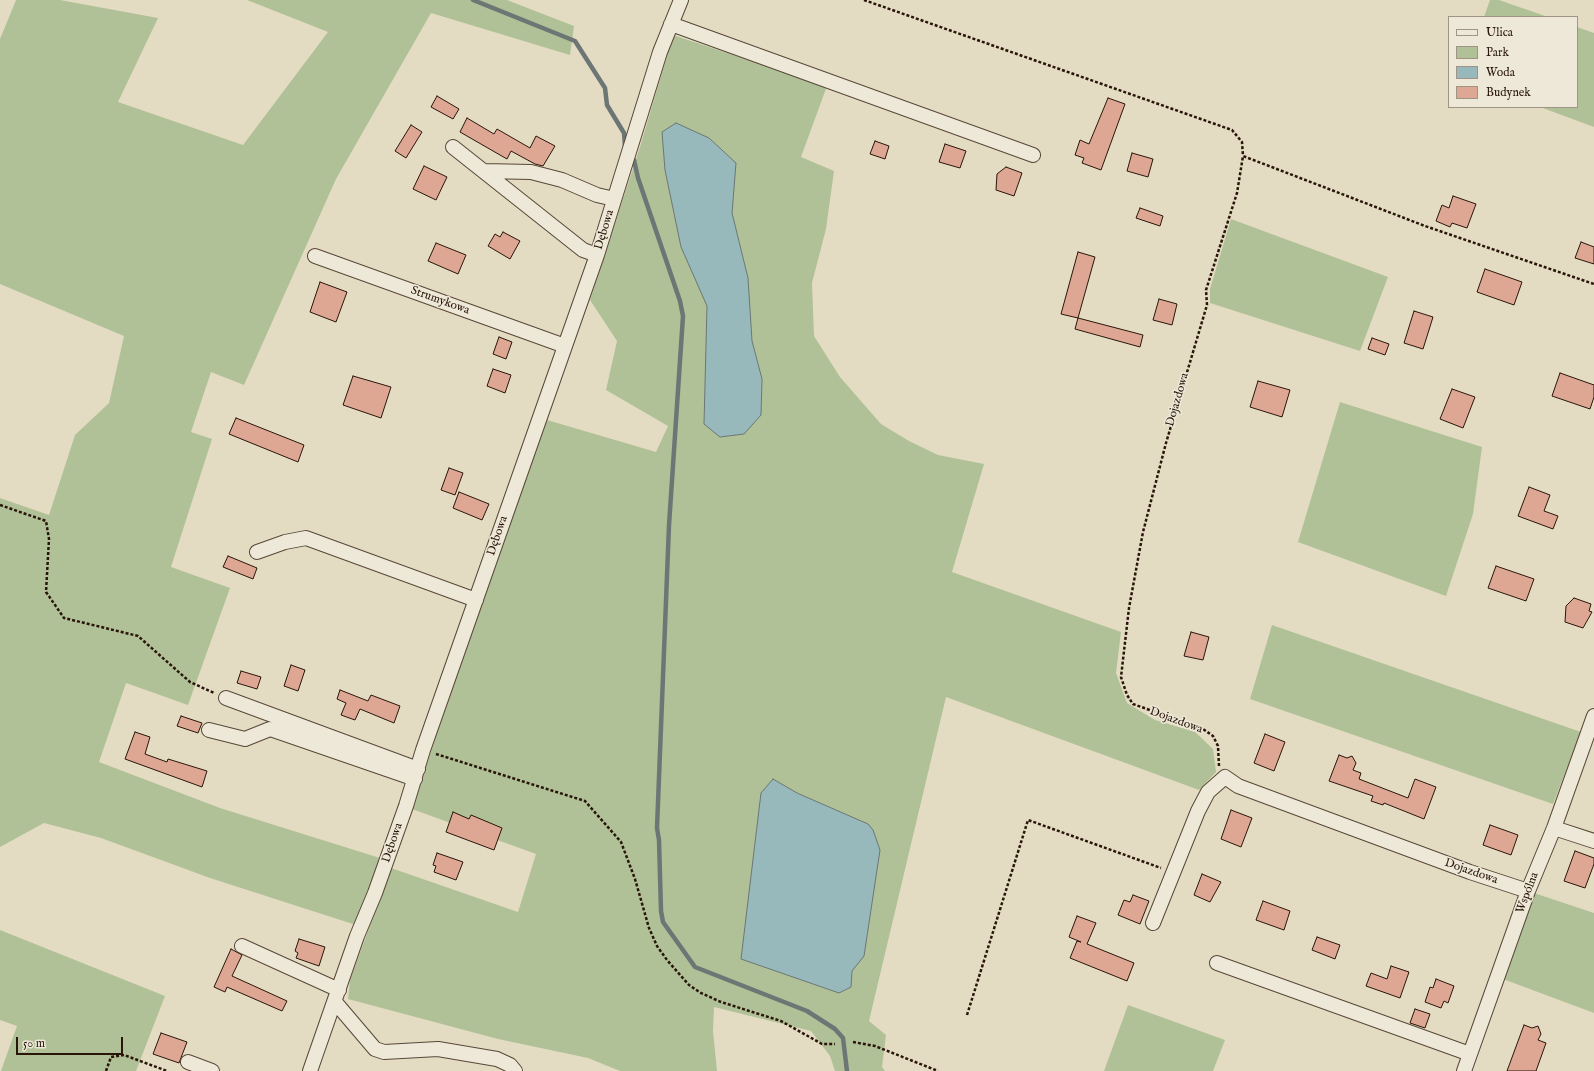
<!DOCTYPE html>
<meta charset="utf-8">
<style>
body{margin:0}
#map{position:relative;width:1594px;height:1071px;overflow:hidden;background:#e4dcc2;font-family:"IM FELL English",serif}
canvas{display:block}
.legend{position:absolute;left:1448px;top:16px;width:130px;height:92px;box-sizing:border-box;background:#ede8d7;border:1px solid #9f9485;margin:0;padding:5px 7px;list-style:none;font-size:12px;color:#29150a}
.legend li{display:flex;align-items:center;gap:8px;height:20px}
.legend b{width:20px;border:1px solid #9f9485}
.scale{position:absolute;left:16px;top:1037px;width:107px;height:18px;box-sizing:border-box;border:2px solid #29150a;border-top:0;padding-left:5px;font-size:12px;line-height:14px;white-space:nowrap;color:#29150a;-webkit-text-stroke:3px #ede8d7;paint-order:stroke}
</style>
<div id="map">
<canvas width="1594" height="1071"></canvas>
<ul class="legend">
<li><b style="height:5px;background:#ede8d7"></b>Ulica</li>
<li><b style="height:11px;background:#b0c197"></b>Park</li>
<li><b style="height:11px;background:#98b9bc"></b>Woda</li>
<li><b style="height:11px;background:#dda794"></b>Budynek</li>
</ul>
<div class="scale">50 m</div>
</div>
<script>
const context = document.querySelector('canvas').getContext('2d');
context.lineJoin = 'round';
function fill(path, color) { context.fillStyle = color; context.fill(path, 'evenodd'); }
const toPath = rows => new Path2D(rows.map(r => 'M' + r).join(''));
function trace(path, color, width, dash) { context.strokeStyle = color; context.lineWidth = width; context.lineCap = dash ? 'butt' : 'round'; context.setLineDash(dash || []); context.stroke(path); }
function label(font, color, halo, rows, align = 'center') {
  context.font = font + ' "IM FELL English",serif'; context.lineWidth = 3; context.setLineDash([]); context.textBaseline = 'middle'; context.strokeStyle = halo; context.fillStyle = color; for (const [text, x, y, turn = 0] of rows) {
    context.save(); context.translate(x, y); context.rotate((+turn || 0) * Math.PI / 180); context.textAlign = isNaN(turn) ? turn : align; if (halo) context.strokeText(text, 0, 0); context.fillText(text, 0, 0); context.restore();
  }
}
fill(toPath([
 [16,0,60,0,158,18,118,102,243,145,328,32,247,0,507,0,574,26,570,55,431,13,336,179,244,385,211,372,191,432,212,439,171,567,230,588,188,705,126,683,99,762,220,808,380,858,356,925,210,878,101,838,44,823,0,847,0,498,49,515,75,435,109,403,124,336,0,284,0,39],
 [1490,0,1499,0,1548,17,1484,17],
 [1577,27,1594,33,1594,127,1540,107,1577,107],
 [673,35,827,86,801,157,834,171,826,229,812,283,814,336,840,377,881,424,909,441,938,455,984,464,952,572,1121,632,1116,673,1127,703,1155,720,1195,732,1213,749,1216,772,1199,790,946,697,869,1021,886,1035,882,1067,885,1071,835,1071,830,1056,811,1031,714,1007,713,1031,717,1071,620,1071,588,1058,498,1039,348,999,350,980,391,868,518,912,536,854,412,809,461,661,547,420,656,452,668,426,606,390,617,341,590,300,640,147],
 [1231,219,1388,277,1360,351,1210,303,1210,289],
 [1340,402,1482,447,1473,514,1446,596,1298,542],
 [1272,625,1581,732,1553,804,1250,699],
 [1534,893,1594,913,1594,1013,1503,979],
 [0,930,165,996,136,1071,1,1071,17,1026,0,1020],
 [1128,1005,1225,1040,1213,1071,1104,1071]
]), '#b0c197');
const water = toPath([
 [676,123,709,138,736,163,732,213,748,278,752,341,762,379,761,415,744,434,720,437,704,424,707,306,681,247,665,170,662,132,676,123],
 [773,779,797,793,868,824,873,830,880,850,864,956,852,971,851,987,839,993,741,959,761,793,773,779]
]);
fill(water, '#98b9bc');
trace(water, '#6c7775', 1);
trace(toPath([
 [473,0,575,41,605,88,607,105,624,133,625,146],
 [634,160,638,178,680,301,683,316,669,525,657,828,659,840,661,911,663,922,695,967,807,1011,835,1029,843,1038,847,1071]
]), '#6c7775', 4.5);
const building = toPath([
 [437,96,459,109,453,119,431,107,437,96],
 [1108,98,1125,104,1101,170,1082,163,1084,158,1075,155,1080,140,1089,144,1108,98],
 [467,118,494,134,497,129,530,148,536,136,555,146,543,166,535,164,511,151,507,159,460,132,467,118],
 [411,125,422,132,406,158,395,151,411,125],
 [875,141,889,146,885,159,870,154,875,141],
 [945,144,966,151,960,168,939,162,945,144],
 [1132,153,1153,159,1148,177,1127,171,1132,153],
 [424,166,447,177,436,200,413,189,424,166],
 [1006,167,1022,173,1014,196,996,190,997,174,1006,167],
 [1453,196,1476,204,1467,228,1452,223,1450,227,1436,221,1442,205,1449,208,1453,196],
 [1140,208,1163,216,1160,226,1136,218,1140,208],
 [503,232,520,241,510,259,488,246,495,234,500,237,503,232],
 [1581,242,1594,247,1594,264,1575,258,1581,242],
 [436,243,466,255,458,274,428,261,436,243],
 [1078,252,1095,257,1078,318,1061,314,1078,252],
 [1485,269,1522,282,1514,305,1477,292,1485,269],
 [320,282,347,292,336,322,310,312,320,282],
 [1159,299,1177,304,1172,325,1153,320,1159,299],
 [1414,311,1433,317,1423,349,1404,343,1414,311],
 [1078,318,1143,335,1140,347,1075,329,1078,318],
 [499,337,512,342,506,359,493,354,499,337],
 [1372,338,1389,344,1385,355,1368,349,1372,338],
 [493,369,511,375,505,393,487,386,493,369],
 [1560,373,1594,385,1594,397,1590,409,1552,396,1560,373],
 [353,376,391,387,381,418,343,405,353,376],
 [1258,381,1290,390,1282,417,1250,407,1258,381],
 [1452,389,1475,397,1463,428,1440,419,1452,389],
 [236,418,304,445,298,462,229,434,236,418],
 [449,468,463,473,455,495,441,490,449,468],
 [1529,487,1550,495,1544,511,1558,516,1553,529,1518,516,1529,487],
 [459,492,489,504,482,520,453,508,459,492],
 [228,556,257,568,253,579,223,567,228,556],
 [1496,566,1534,579,1526,601,1488,588,1496,566],
 [1574,598,1591,604,1589,611,1592,612,1583,628,1565,622,1566,606,1574,598],
 [1191,632,1209,637,1203,660,1184,656,1191,632],
 [291,665,305,670,298,691,284,686,291,665],
 [241,671,261,677,257,689,237,683,241,671],
 [340,690,368,701,371,695,400,706,394,723,360,709,355,720,341,715,346,703,337,699,340,690],
 [181,716,202,723,198,733,177,726,181,716],
 [135,732,150,737,145,754,167,762,168,759,207,771,202,787,125,759,135,732],
 [1265,734,1285,742,1274,771,1254,763,1265,734],
 [1339,755,1347,758,1352,756,1356,763,1353,770,1361,773,1359,779,1408,798,1415,779,1436,787,1424,819,1384,803,1383,805,1371,801,1373,796,1329,781,1339,755],
 [1231,810,1252,818,1241,847,1221,839,1231,810],
 [453,812,469,819,471,815,502,828,494,850,446,832,453,812],
 [1490,825,1518,835,1511,855,1483,845,1490,825],
 [1575,851,1594,858,1594,864,1585,888,1564,881,1575,851],
 [437,853,463,862,456,880,434,872,436,866,433,865,437,853],
 [1202,874,1221,882,1210,902,1194,895,1202,874],
 [1133,895,1149,901,1140,924,1118,915,1124,900,1130,902,1133,895],
 [1263,901,1290,911,1284,930,1256,920,1263,901],
 [1077,916,1096,923,1087,944,1134,963,1127,981,1070,958,1077,941,1081,942,1069,937,1077,916],
 [1317,937,1340,945,1335,959,1312,950,1317,937],
 [299,939,325,947,319,966,296,958,298,953,295,951,299,939],
 [231,949,242,955,232,976,287,1001,282,1011,227,987,225,992,214,987,231,949],
 [1391,966,1409,972,1400,998,1366,986,1371,973,1387,979,1391,966],
 [1436,979,1454,986,1448,1003,1444,1001,1441,1008,1425,1002,1430,987,1433,988,1436,979],
 [1415,1009,1430,1014,1425,1028,1410,1023,1415,1009],
 [1524,1025,1532,1028,1538,1026,1541,1034,1538,1040,1546,1043,1536,1071,1507,1071,1524,1025],
 [161,1033,187,1042,179,1063,153,1054,161,1033]
]);
fill(building, '#dda794');
trace(building, '#29150a', 1);
const minor = toPath([
 [671,24,1033,155],
 [453,147,583,250,597,255],
 [484,171,531,172,562,180,597,195,614,199],
 [315,256,565,346],
 [257,552,285,542,306,538,476,600],
 [226,698,418,769],
 [209,730,245,739,270,729,415,779],
 [1554,828,1594,841],
 [1153,923,1198,811,1208,792,1225,777,1238,786,1470,872,1528,891],
 [242,946,339,990],
 [1217,963,1470,1054],
 [335,1002,375,1049,384,1052,438,1049,497,1059,510,1065,515,1071],
 [188,1062,212,1071],
 [310,1071,357,936,375,893,406,806,423,750,597,255,660,52,681,0],
 [1464,1071,1528,891,1554,828,1594,716]
]);
trace(minor, '#584738', 16);
trace(toPath([
 [864,0,1232,130,1242,142,1243,156],
 [0,505,46,521,49,539,46,592,64,618,138,636,190,682,214,693],
 [436,754,585,801,621,842,635,879,649,928,657,946,667,960,689,985,701,993,721,1002,781,1021,822,1044,835,1044],
 [1219,766,1218,746,1213,736,1203,729,1133,704,1127,695,1121,677,1129,608,1143,532,1166,443,1207,305,1206,290,1237,193,1243,156,1425,226,1594,284],
 [967,1015,1028,820,1161,868],
 [853,1042,875,1046,938,1071],
 [106,1071,111,1057,124,1055,167,1071]
]), '#29150a', 2.5, [3, 2]);
trace(minor, '#ede8d7', 14);
label('12px', '#29150a', '#ede8d7', [
 ["Dębowa",605,230,-73],
 ["Strumykowa",440,301,20],
 ["Dojazdowa",1178,400,-74],
 ["Dębowa",498,536,-71],
 ["Dojazdowa",1176,721,20],
 ["Dębowa",393,843,-71],
 ["Dojazdowa",1471,872,19],
 ["Wspólna",1528,893,-69]
]);
</script>
